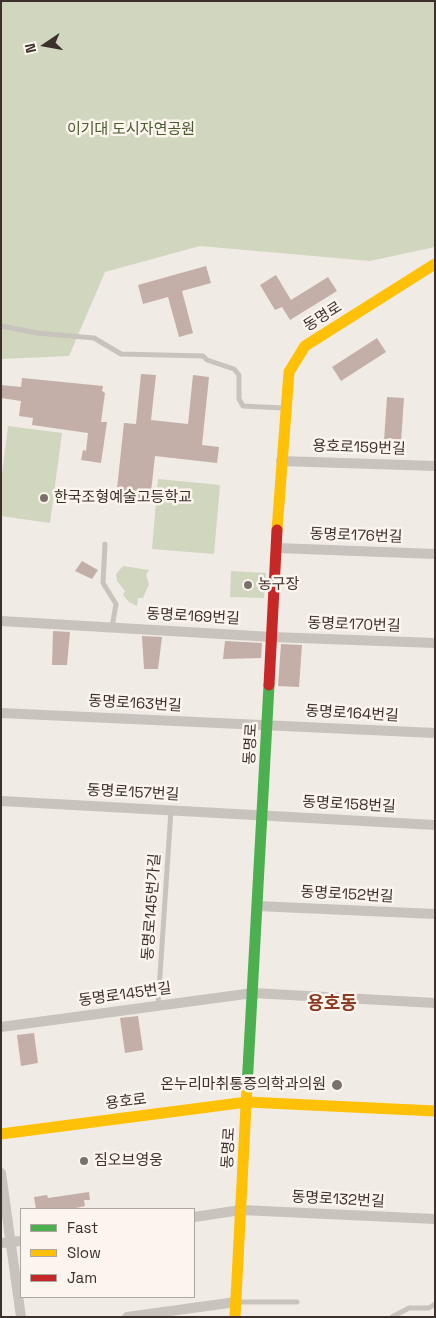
<!DOCTYPE html>
<meta charset="utf-8">
<style>
body{margin:0}
#map{position:relative;width:436px;height:1318px;overflow:hidden;background:#f0ebe5;font-family:"Space Grotesk",sans-serif}
canvas{display:block}
.frame{position:absolute;inset:0;border:2px solid #3b302b;pointer-events:none}
.legend{position:absolute;left:20px;top:1208px;width:175px;height:90px;box-sizing:border-box;background:#fbf5ee;border:1px solid #aea6a0;margin:0;padding:6px 9px;list-style:none;font-size:15px;color:#3b302b}
.legend li{display:flex;align-items:center;gap:10px;height:25px}
.legend b{width:25px;border:1px solid #aea6a0}
.north{position:absolute;left:20px;top:20px;width:50px;height:50px;-webkit-text-stroke:4px #fbf5ee;paint-order:stroke;rotate:258deg;font-size:14px;font-weight:700;line-height:20px;text-align:center;color:#3b302b}
.north::after{content:'';display:block;margin:auto;width:18px;height:22px;background:#3b302b;clip-path:polygon(50% 0,100% 100%,50% 72%,0 100%)}
</style>
<div id="map">
<canvas width="436" height="1318"></canvas>
<div class="frame"></div>
<ul class="legend">
<li><b style="height:6px;background:#4caf50"></b>Fast</li>
<li><b style="height:6px;background:#ffc107"></b>Slow</li>
<li><b style="height:6px;background:#c62828"></b>Jam</li>
</ul>
<div class="north">N</div>
</div>
<script>
const context = document.querySelector('canvas').getContext('2d');
context.lineJoin = 'round';
function fill(path, color) { context.fillStyle = color; context.fill(path, 'evenodd'); }
const toPath = rows => new Path2D(rows.map(r => 'M' + r).join(''));
function trace(path, color, width, dash) { context.strokeStyle = color; context.lineWidth = width; context.lineCap = dash ? 'butt' : 'round'; context.setLineDash(dash || []); context.stroke(path); }
function label(font, color, halo, rows, align = 'center') {
  context.font = font + ' "Space Grotesk","Noto Sans KR",sans-serif'; context.lineWidth = 5; context.setLineDash([]); context.textBaseline = 'middle'; context.strokeStyle = halo; context.fillStyle = color; for (const [text, x, y, turn = 0] of rows) {
    context.save(); context.translate(x, y); context.rotate((+turn || 0) * Math.PI / 180); context.textAlign = isNaN(turn) ? turn : align; if (halo) context.strokeText(text, 0, 0); context.fillText(text, 0, 0); context.restore();
  }
}
fill(toPath([
 [1,1,435,1,435,247,370,261,200,246,105,272,69,356,1,359],
 [8,426,62,433,50,523,1,516,1,482],
 [158,479,220,485,214,554,152,549],
 [123,566,149,570,146,575,149,584,143,598,138,598,137,606,129,602,123,595,125,591,117,581,116,574],
 [231,571,266,573,264,598,230,597]
]), '#d1d6bf');
fill(toPath([
 [206,266,211,283,182,291,193,333,179,337,168,297,143,304,138,285],
 [276,275,291,300,328,277,337,291,290,320,282,307,275,310,260,285],
 [377,338,386,352,341,381,332,367],
 [141,374,156,375,151,420,188,424,193,375,209,377,202,445,219,447,217,463,155,456,150,501,116,498,124,423,136,424],
 [22,378,103,386,102,391,105,393,101,422,107,422,101,463,81,460,83,450,86,451,88,433,32,425,33,418,19,416,21,401,1,398,1,385,21,387],
 [387,397,404,398,401,442,384,441],
 [82,561,98,570,92,579,75,571],
 [53,631,70,632,67,665,52,665],
 [142,636,162,637,158,669,144,669],
 [225,641,262,643,261,658,223,659],
 [281,644,302,645,299,687,278,686],
 [138,1016,143,1050,125,1053,120,1018],
 [34,1033,38,1063,21,1066,17,1035],
 [89,1192,90,1200,84,1200,85,1206,72,1209,36,1209,34,1197,47,1195,48,1198]
]), '#c3afa7');
trace(toPath([
 [1,326,37,333,94,338,121,354,203,356,207,360,234,369,239,375,239,399,243,406,283,408],
 [105,544,103,583,116,604,112,627],
 [158,1005,171,810],
 [237,1302,297,1302],
 [392,1317,409,1308,429,1308,435,1304]
]), '#c9c3be', 5);
trace(toPath([
 [281,461,435,466],
 [277,548,435,554],
 [1,621,272,637,435,643],
 [1,713,435,733],
 [1,801,435,825],
 [257,906,435,914],
 [1,1027,253,993,435,1003],
 [1,1173,21,1317],
 [194,1217,241,1210,435,1219],
 [1,1243,21,1241],
 [127,1317,236,1302]
]), '#c9c3be', 10);
trace(toPath([
 [247,1087,269,685]
]), '#4caf50', 11);
trace(toPath([
 [277,530,289,372,305,346,435,264],
 [1,1134,247,1102,435,1111],
 [235,1317,247,1087]
]), '#ffc107', 11);
trace(toPath([
 [269,685,277,530]
]), '#c62828', 11);
for (const [x, y, r, color] of [
 [44,498,5,"#7a716c"],
 [248,585,5,"#7a716c"],
 [337,1085,6,"#7a716c"],
 [84,1161,5,"#7a716c"]
]) { const dot = new Path2D(); dot.arc(x, y, r, 0, 2 * Math.PI); context.fillStyle = color; context.fill(dot); trace(dot, '#fbf5ee', 2); }
label('15px', '#4a5a2e', '#fbf5ee', [
 ["이기대 도시자연공원",131,130]
]);
label('15px', '#3b302b', '#fbf5ee', [
 ["동명로",323,317,-32],
 ["용호로159번길",359,448,2],
 ["동명로176번길",356,536,2],
 ["동명로169번길",193,617,3],
 ["동명로170번길",354,625,2],
 ["동명로163번길",135,704,3],
 ["동명로164번길",352,714,3],
 ["동명로",251,744,-87],
 ["동명로157번길",133,793,3],
 ["동명로158번길",349,805,3],
 ["동명로152번길",347,895,3],
 ["동명로145번가길",152,907,-86],
 ["동명로145번길",125,995,-8],
 ["용호로",126,1102,-7],
 ["동명로",229,1148,-87],
 ["동명로132번길",338,1200,3]
]);
label('15px', '#3b302b', '#fbf5ee', [
 ["한국조형예술고등학교",54,498],
 ["농구장",258,585],
 ["온누리마취통증의학과의원",326,1085,"right"],
 ["짐오브영웅",94,1161]
], 'left');
label('bold 18px', '#8c3b22', '#fbf5ee', [
 ["용호동",332,1004]
]);
</script>
